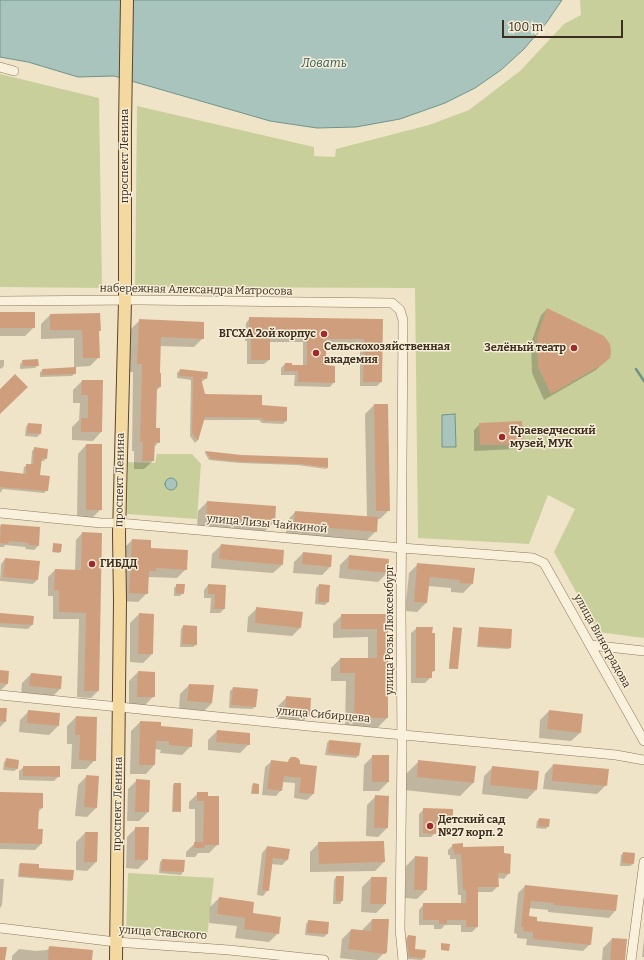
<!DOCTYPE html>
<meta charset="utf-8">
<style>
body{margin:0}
#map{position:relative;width:644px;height:960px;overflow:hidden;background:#f0e4c8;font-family:Bitter,serif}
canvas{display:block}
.scale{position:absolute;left:502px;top:20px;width:121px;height:18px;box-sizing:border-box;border:2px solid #3d2e20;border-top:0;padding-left:5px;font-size:12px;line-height:14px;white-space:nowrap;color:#3d2e20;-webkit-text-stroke:3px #f7eed8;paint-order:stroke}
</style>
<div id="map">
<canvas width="644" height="960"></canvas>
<div class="scale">100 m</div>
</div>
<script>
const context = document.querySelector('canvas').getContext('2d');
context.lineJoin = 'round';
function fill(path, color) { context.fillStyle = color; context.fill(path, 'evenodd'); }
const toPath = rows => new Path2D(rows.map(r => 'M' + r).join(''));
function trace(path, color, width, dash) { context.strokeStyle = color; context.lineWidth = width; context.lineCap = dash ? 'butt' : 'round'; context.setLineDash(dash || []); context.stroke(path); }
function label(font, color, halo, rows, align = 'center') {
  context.font = font + ' Bitter,serif'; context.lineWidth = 3; context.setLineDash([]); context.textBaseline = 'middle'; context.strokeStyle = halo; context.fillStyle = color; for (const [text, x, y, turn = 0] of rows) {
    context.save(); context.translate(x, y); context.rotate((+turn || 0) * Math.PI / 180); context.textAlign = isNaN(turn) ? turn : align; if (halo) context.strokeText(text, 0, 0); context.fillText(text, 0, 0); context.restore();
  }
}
fill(toPath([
 [580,0,644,0,644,638,598,632,554,552,575,509,548,495,529,544,418,538,415,288,135,287,137,106,314,147,314,156,335,157,336,149,429,125,469,110,520,71,564,24,581,15],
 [0,74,99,98,102,288,0,287],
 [157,454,192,454,201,464,197,519,127,514,128,462,155,463],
 [128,873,214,878,207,937,126,931]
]), '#c9cf9b');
const water = toPath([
 [0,0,562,0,547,22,524,49,501,70,475,88,445,103,400,119,356,127,317,128,270,121,114,76,78,77,28,62,0,57,0,0],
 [455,414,456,447,442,447,442,415,455,414],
 '165 484a6 6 0 1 1 12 0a6 6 0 1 1-12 0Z'
]);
fill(water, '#a9c4bc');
trace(water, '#6f938a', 1);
fill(toPath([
 [547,309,604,362,596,370,544,400,532,373,531,343,541,315],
 [0,313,34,327,25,336,0,336],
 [50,315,98,332,99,357,90,366,75,367,75,373,72,376,40,377,40,372,43,370,74,368,74,338,41,339,41,324],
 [250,318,382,320,381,382,377,386,360,386,360,343,325,342,325,366,334,382,330,387,294,386,295,375,281,375,281,368,285,364,291,366,303,366,303,342,269,342,269,360,264,364,247,364,247,341,245,341,246,323],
 [140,320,203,338,194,347,160,346,160,387,156,391,155,429,159,442,154,447,153,461,144,469,134,469,134,451,132,451,133,372,129,372,131,329],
 [0,360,4,360,4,366,1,369,0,368],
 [23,361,38,365,35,368,20,369,20,364],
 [180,370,206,378,203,381,201,381,204,395,261,406,286,421,283,424,262,423,259,420,203,420,197,441,195,443,190,436,191,380,177,378,177,373],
 [82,381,102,381,101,432,93,441,72,440,72,427,79,420,80,403,73,403,73,390],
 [374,405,389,510,380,519,377,519,376,531,367,540,286,534,287,521,295,512,367,517,365,414],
 [28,424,41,425,40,434,37,437,25,436,26,427],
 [480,424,523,443,517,449,474,451,474,430],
 [86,445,101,509,92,518,77,518,78,454],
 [35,448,46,458,44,461,40,461,39,476,47,490,44,493,3,489,0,493,0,472,23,474,24,467,27,465,31,465,32,451],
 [205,452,242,456,327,468,326,469,297,465,240,463,209,460,205,453],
 [207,502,274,522,265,531,197,526,198,511],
 [1,525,38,546,34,550,25,549,26,547,5,545,4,547,0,547,0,526],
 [82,533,98,691,91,698,77,697,79,619,53,619,53,596,48,596,48,577,55,570,75,571,76,540],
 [132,540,186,569,177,578,149,577,147,579,147,593,138,602,121,601,123,549],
 [54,544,60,552,59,553,52,552,53,545],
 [221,545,282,565,273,573,211,568,212,554],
 [303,553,331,566,322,575,293,573,294,562],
 [349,556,387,573,378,582,339,578,340,565],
 [5,559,37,580,33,584,0,581,1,564],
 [418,564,472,584,463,593,451,592,451,588,428,586,426,603,417,612,405,611,409,573],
 [177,585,183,593,180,596,174,596,174,588],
 [208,585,225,586,224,609,220,613,210,613,211,598,204,598,204,590],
 [319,585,328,602,325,605,315,604,316,588],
 [257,608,300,628,292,636,247,632,248,617],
 [0,614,33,616,32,625,28,629,0,627],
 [139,614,152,654,143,663,130,662,130,623],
 [342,615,387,615,387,718,378,727,345,727,346,681,331,681,331,668,340,659,368,659,368,637,333,638,333,624],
 [183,626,196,645,193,647,180,647,181,629],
 [417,628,434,671,431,673,431,677,425,683,411,683,411,633],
 [454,628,457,668,456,669,449,669,453,630],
 [480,628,510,648,509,649,477,647,479,629],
 [0,671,7,684,0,691],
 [138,672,154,696,145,705,129,705,129,681],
 [31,674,60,689,51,698,21,695,22,683],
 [189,685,212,703,203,712,179,710,180,694],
 [233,688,255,707,252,709,229,708,230,691],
 [287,697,309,715,300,724,276,722,278,706],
 [0,709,5,722,0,727],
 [29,711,58,726,49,735,19,732,20,720],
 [549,711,580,733,571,741,539,738,540,720],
 [76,717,95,760,86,769,71,769,72,744,67,744,67,726],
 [140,722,160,727,191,746,182,755,160,753,161,750,155,749,154,765,146,774,130,774,131,731],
 [217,731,249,744,240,753,208,750,208,740],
 [329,741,358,756,356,758,325,755,327,743],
 [373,756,388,782,379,791,363,791,364,765],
 [292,758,300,765,313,794,307,800,294,798,295,783,282,782,281,790,276,796,262,795,265,767,271,762,286,763],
 [7,759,17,769,14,771,3,770,4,762],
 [419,761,475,767,473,783,460,796,404,790,406,774],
 [553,765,606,785,597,794,543,789,545,774],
 [24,767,59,776,54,781,19,780,19,771],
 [493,767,536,790,527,799,482,794,484,776],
 [87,776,96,808,87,817,75,816,78,785],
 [137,780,149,781,148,812,139,821,127,821,128,789],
 [174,784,180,784,180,811,179,812,172,812,173,785],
 [253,784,258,793,257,794,251,794,252,785],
 [198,793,207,793,218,844,209,853,198,853,195,857,186,857,186,852,195,843,195,809,189,809,189,802],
 [0,794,42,808,38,812,37,830,41,844,35,850,0,849],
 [376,796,387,828,378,837,366,836,367,805],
 [424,809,452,819,447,823,436,823,435,833,431,837,419,837,419,814],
 [539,819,548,826,546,829,536,828,537,821],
 [136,828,147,860,138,869,126,868,127,837],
 [85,833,96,862,87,871,76,870,76,842],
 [383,842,384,862,375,871,310,872,310,852,319,843],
 [453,845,462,848,503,854,509,873,504,879,497,878,498,886,492,892,477,892,477,927,472,932,461,932,461,925,445,925,441,929,434,929,434,925,419,925,419,910,424,904,461,904,461,895,458,895,456,859,450,859,450,855,448,855,448,850],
 [267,847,287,860,282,865,271,864,268,890,263,896,257,895,262,853],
 [623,853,633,864,630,866,620,866,621,855],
 [415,857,426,890,417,899,405,898,406,866],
 [162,860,184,861,183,872,181,875,159,873,160,862],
 [20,864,38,869,73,871,72,880,71,881,18,877,19,865],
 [336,877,342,901,340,904,333,904,334,880],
 [371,878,386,878,385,904,376,913,361,912,362,887],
 [0,879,4,879,2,905,0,908],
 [525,886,615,911,609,918,548,912,548,910,529,908,528,917,536,922,590,944,583,951,526,945,527,939,517,938,517,934,514,933,518,893],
 [219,898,251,914,278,933,269,942,235,938,237,926,209,923,210,907],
 [372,920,388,920,386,951,377,960,357,960,340,958,342,939,351,930,363,931,363,929],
 [309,921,327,934,324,937,305,935,306,924],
 [408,936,414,949,424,958,422,960,406,959,405,939],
 [644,938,644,957,642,957],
 [612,939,624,960,602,960,603,948],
 [50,947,91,960,12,960,12,956,19,949,36,951,47,950]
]), '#0003');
trace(toPath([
 [636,369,644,381]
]), '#6f938a', 2.5);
fill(toPath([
 [547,308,604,336,610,344,611,352,610,358,603,364,551,394,538,367,537,337],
 [0,312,35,312,35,328,0,328],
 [100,313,101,331,99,331,100,358,83,358,82,330,50,330,50,314],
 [249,317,383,319,382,382,363,382,364,339,326,339,326,365,335,366,335,383,298,382,298,371,284,371,285,363,292,363,292,365,307,365,307,338,270,338,270,360,251,360,251,337,249,337],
 [139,319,204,322,204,339,161,337,160,373,161,373,161,387,157,387,156,428,160,428,160,443,155,442,154,461,142,461,143,442,140,442,142,364,137,364],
 [38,359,39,366,23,366,22,360],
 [76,367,76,374,42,375,42,369],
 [180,369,208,372,207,379,201,378,205,394,262,395,262,405,287,407,287,421,265,421,262,418,205,417,198,441,192,433,193,377,179,376],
 [15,374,28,387,0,414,0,389],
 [82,380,103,380,102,432,81,432,81,418,88,418,88,395,81,395],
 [374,404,388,404,390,511,376,511],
 [522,421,522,425,523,425,524,444,480,445,479,423],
 [28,423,42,424,41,434,27,433],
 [86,444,102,444,102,510,86,510],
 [34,447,48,449,47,459,42,458,40,475,50,476,48,491,0,487,0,471,26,474,26,464,33,464],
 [205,451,242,455,328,458,328,468,298,464,242,462,211,459],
 [207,501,276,506,275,523,206,517],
 [295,511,378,517,377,532,294,525],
 [1,524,40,527,39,546,29,545,29,543,9,541,8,544,0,543],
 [82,532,102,533,99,691,84,691,86,613,59,612,59,590,54,590,55,569,81,570],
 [132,539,151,540,151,548,188,550,187,570,156,568,156,571,149,571,148,594,129,593],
 [53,543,62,544,61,552,53,552],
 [221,544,284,550,283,565,219,559],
 [303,552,332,555,331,567,302,564],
 [349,555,389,559,388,573,348,569],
 [5,558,40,561,38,580,3,577],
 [417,563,475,568,473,584,459,583,460,580,430,577,427,603,414,602],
 [176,584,185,584,184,594,176,593],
 [208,584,226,585,225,609,214,609,215,594,208,594],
 [319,584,330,585,329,602,318,602],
 [256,607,303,612,301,628,255,623],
 [0,613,34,616,33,625,0,623],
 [139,613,154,614,153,654,138,654],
 [341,614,388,614,388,718,354,718,355,673,340,673,340,658,377,658,377,629,341,629],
 [183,625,197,626,197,645,182,644],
 [416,627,433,627,432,633,435,633,435,671,432,671,432,678,416,678],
 [453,627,462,628,458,669,449,668],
 [479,627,512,629,511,648,478,646],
 [0,670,9,671,8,684,0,683],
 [138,671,155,672,155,697,137,697],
 [31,673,62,676,61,689,29,686],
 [189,684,214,685,212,703,187,701],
 [233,687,258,689,256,707,231,705],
 [286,696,311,698,310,716,285,714],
 [0,708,7,708,6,722,0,721],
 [28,710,60,713,59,726,27,723],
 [549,710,583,714,581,733,547,729],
 [76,716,97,717,96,761,79,760,80,735,75,735],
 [140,721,161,722,161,726,193,729,192,747,169,745,169,741,156,741,155,765,139,765],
 [217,730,250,733,250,745,216,742],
 [329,740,361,743,359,756,328,753],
 [372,755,389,755,389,782,372,782],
 [291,757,295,757,298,758,300,761,300,764,317,766,314,794,299,793,301,778,284,776,282,791,267,789,271,760,288,762,289,759],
 [6,758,19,760,18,769,5,767],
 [418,760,476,766,474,783,417,777],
 [553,764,609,769,607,786,552,781],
 [23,766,60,766,60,777,23,776],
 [492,766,539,771,537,790,490,785],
 [86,775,99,776,97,808,84,807],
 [136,779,150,780,149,812,135,812],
 [174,783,181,783,181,812,173,811],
 [253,783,259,784,259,794,252,793],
 [0,792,43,793,43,808,39,808,38,829,43,829,42,844,0,843],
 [197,792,208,792,208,796,219,796,219,845,205,845,204,848,194,848,194,842,203,842,204,801,197,801],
 [375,795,389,796,388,828,374,828],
 [423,808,453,809,453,819,437,819,436,834,423,833],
 [539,818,550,819,549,827,538,826],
 [135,827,149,827,148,860,135,860],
 [85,832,98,832,97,862,84,862],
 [384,841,385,862,319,864,318,842],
 [463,843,463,847,504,846,504,853,511,854,510,874,498,873,499,887,478,887,478,927,466,927,466,920,447,920,447,924,439,924,439,920,423,920,423,903,466,903,466,890,463,890,461,854,455,855,454,850,453,850,452,844],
 [267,846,290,849,288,860,273,858,269,891,262,890],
 [623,852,635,853,634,864,622,863],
 [415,856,428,857,427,890,414,890],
 [162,859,185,860,184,872,161,871],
 [20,863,39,864,39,868,74,870,73,880,19,876],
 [336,876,344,876,343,901,336,901],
 [371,877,387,877,386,904,370,904],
 [525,885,618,895,616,911,554,905,554,903,531,901,529,916,537,917,537,921,593,927,591,945,533,939,533,932,523,931,524,927,521,927],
 [219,897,254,902,253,913,281,917,279,934,244,929,245,918,217,914],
 [372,919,389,919,387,952,385,954,348,949,351,929,371,931],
 [308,920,329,922,328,934,307,933],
 [408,935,416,936,415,949,426,950,425,958,409,957,407,941],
 [612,938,627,939,625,960,610,960],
 [441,943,450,944,449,951,441,950],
 [49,946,93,950,92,960,48,960],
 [0,947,7,947,5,960,0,960]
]), '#cf9f7d');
const minor = toPath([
 [0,67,14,71],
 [0,301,138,300,392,303,400,310,403,320,401,610,402,747,400,929,403,960],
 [0,513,101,523,119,523,402,548,533,558,544,563,644,741],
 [590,645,644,651],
 [0,695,119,707,308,726,616,755,644,760],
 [0,928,116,942,229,950,324,960],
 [631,960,644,862]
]);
const major = toPath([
 [116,960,120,601,119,534,125,301,125,126,127,0]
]);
trace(minor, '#8d765c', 10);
trace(major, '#5b4430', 14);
trace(minor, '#faf1dc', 9);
trace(major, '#f3d9a0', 12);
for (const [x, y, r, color] of [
 [324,334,4,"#9e2a2b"],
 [574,348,4,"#9e2a2b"],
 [316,353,4,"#9e2a2b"],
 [502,437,4,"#9e2a2b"],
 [92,564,4,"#9e2a2b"],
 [430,826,4,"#9e2a2b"]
]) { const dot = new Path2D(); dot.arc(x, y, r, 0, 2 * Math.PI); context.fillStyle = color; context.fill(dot); trace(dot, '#f7eed8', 1.5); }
label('11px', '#3d2e20', '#f7eed8', [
 ["проспект Ленина",125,156,-90],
 ["набережная Александра Матросова",196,290,1],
 ["проспект Ленина",120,480,-89],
 ["улица Лизы Чайкиной",267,524,5],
 ["улица Розы Люксембург",390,630,-90],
 ["улица Виноградова",602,641,61],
 ["улица Сибирцева",323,715,5],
 ["проспект Ленина",118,804,-89],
 ["улица Ставского",163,933,4]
]);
label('bold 11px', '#3d2e20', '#f7eed8', [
 ["ВГСХА 2ой корпус",316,334,"right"],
 ["Сельскохозяйственная",324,347],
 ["академия",324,360],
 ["Зелёный театр",566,348,"right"],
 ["Краеведческий",510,431],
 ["музей, МУК",510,444],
 ["ГИБДД",100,564],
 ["Детский сад",438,820],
 ["№27 корп. 2",438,833]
], 'left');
label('italic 12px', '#2f5d5a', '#f7eed8', [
 ["Ловать",324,64]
]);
</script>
